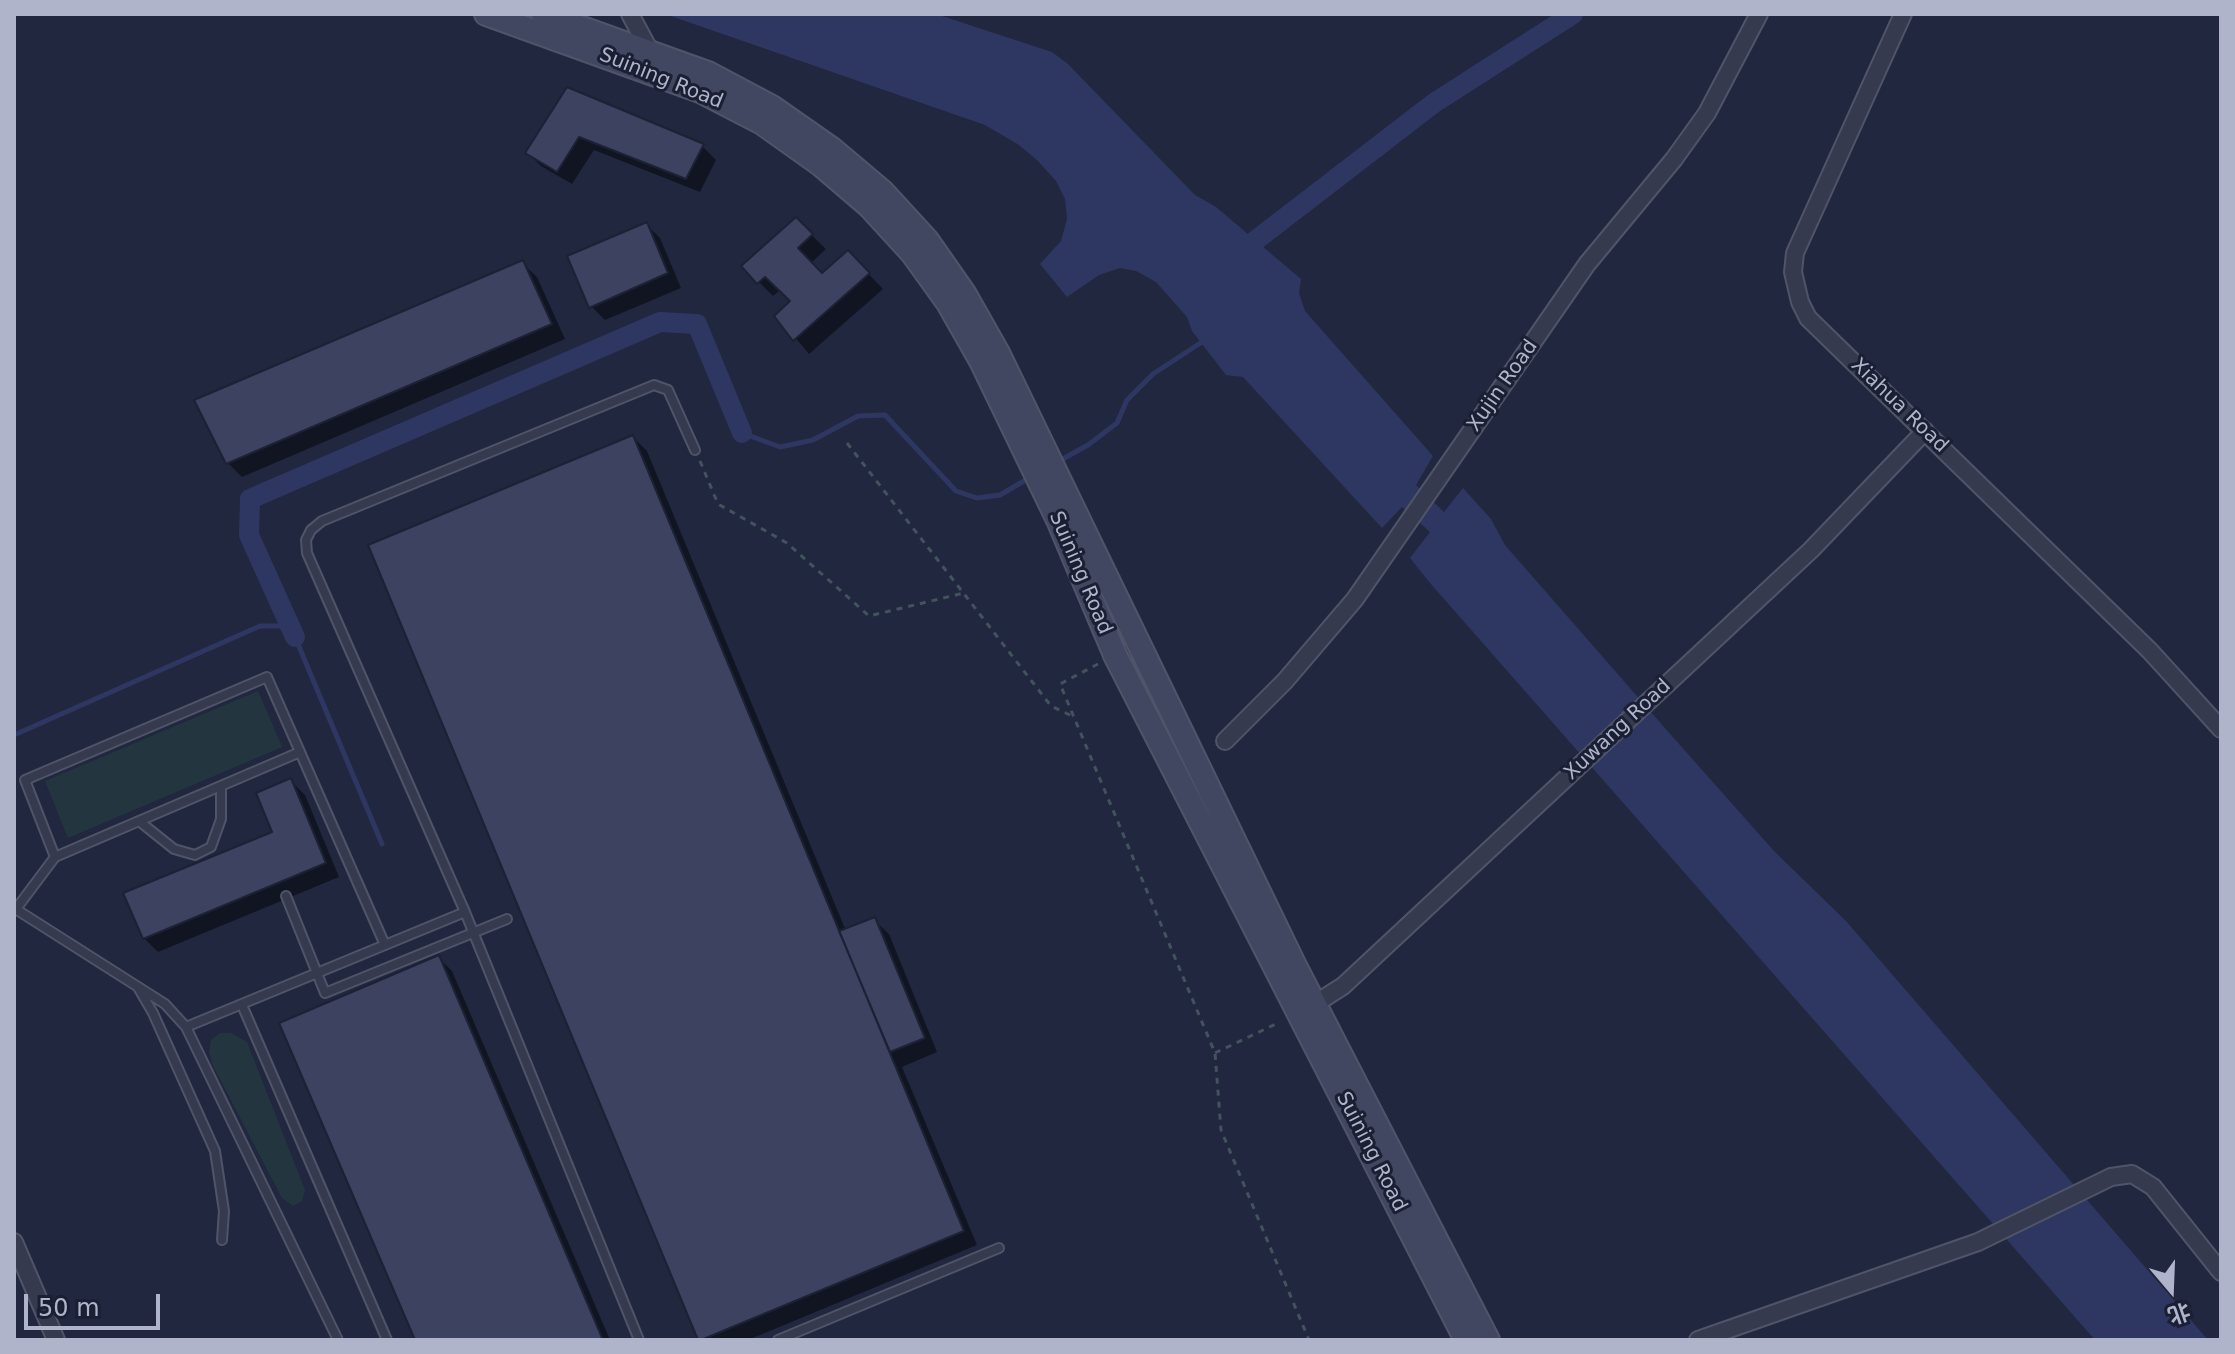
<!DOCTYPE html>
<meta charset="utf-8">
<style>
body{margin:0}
#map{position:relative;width:2235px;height:1354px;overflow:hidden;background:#21273e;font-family:"DejaVu Sans","Noto Sans SC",sans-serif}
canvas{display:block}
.frame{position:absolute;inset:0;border:16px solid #b0b4ca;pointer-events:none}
.north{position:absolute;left:2131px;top:1250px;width:80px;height:80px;-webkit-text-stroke:6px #1a1f33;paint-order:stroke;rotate:161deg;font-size:22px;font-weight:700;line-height:32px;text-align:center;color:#b0b4ca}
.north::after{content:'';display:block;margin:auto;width:28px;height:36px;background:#b0b4ca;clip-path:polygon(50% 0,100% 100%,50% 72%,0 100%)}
.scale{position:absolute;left:24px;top:1294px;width:136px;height:36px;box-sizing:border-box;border:4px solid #b0b4ca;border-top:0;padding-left:10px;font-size:24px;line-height:28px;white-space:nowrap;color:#b0b4ca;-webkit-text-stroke:6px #1a1f33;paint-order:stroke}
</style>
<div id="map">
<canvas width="2235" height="1354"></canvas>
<div class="frame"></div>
<div class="north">北</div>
<div class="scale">50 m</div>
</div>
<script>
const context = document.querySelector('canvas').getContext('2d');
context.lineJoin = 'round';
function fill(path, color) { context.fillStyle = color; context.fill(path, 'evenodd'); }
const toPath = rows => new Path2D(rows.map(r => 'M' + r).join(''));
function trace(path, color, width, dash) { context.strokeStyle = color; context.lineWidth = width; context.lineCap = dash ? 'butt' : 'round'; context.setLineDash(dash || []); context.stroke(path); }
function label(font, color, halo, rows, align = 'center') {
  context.font = font + ' "DejaVu Sans",sans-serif'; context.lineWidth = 6; context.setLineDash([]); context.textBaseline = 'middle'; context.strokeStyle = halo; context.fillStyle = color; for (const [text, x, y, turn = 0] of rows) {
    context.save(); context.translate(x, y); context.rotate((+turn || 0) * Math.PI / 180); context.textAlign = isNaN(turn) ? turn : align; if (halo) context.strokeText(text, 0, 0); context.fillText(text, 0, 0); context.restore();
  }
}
fill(toPath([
 [258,691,282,747,68,838,45,781],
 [220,1033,231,1033,247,1042,305,1190,302,1201,293,1206,282,1198,213,1066,209,1052,211,1040]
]), '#23363f');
fill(toPath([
 [665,14,936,14,1052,52,1068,64,1195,195,1216,207,1301,279,1299,293,1305,311,1433,456,1416,485,1444,512,1463,488,1491,519,1505,545,1664,727,1774,851,1846,921,2208,1340,2095,1340,1430,583,1410,558,1430,532,1402,507,1382,528,1243,377,1226,375,1192,331,1187,317,1156,282,1136,271,1120,268,1099,275,1067,297,1040,264,1061,241,1067,219,1065,199,1056,181,1038,161,1019,145,985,125]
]), '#2e3761');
fill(toPath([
 [567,90,702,146,716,160,700,192,594,150,572,184,541,166,527,152],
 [796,220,826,249,811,263,822,276,848,253,883,289,809,354,777,316,793,301,781,289,773,296,759,282],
 [646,224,660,238,681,288,605,320,591,306],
 [522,263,537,277,565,339,242,477,228,463],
 [633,437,647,451,846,931,874,920,889,934,937,1052,902,1067,977,1245,748,1340,700,1340],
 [291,781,305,795,339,877,158,952,144,938,275,833],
 [438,957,452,971,610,1340,417,1340]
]), '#0007');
trace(toPath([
 [742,433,780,447,813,440,858,416,885,415,956,491,977,498,1000,495,1029,478],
 [1059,461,1088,445,1117,423,1127,400,1153,374,1205,340],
 [14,735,260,626,280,626,295,637,382,844]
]), '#2e3761', 5);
trace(toPath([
 [1234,257,1434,103,1573,14],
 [295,637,249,535,250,499,660,322,697,324,742,433]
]), '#2e3761', 20);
const building = toPath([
 [567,87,704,144,686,179,579,137,557,172,525,153,567,87],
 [796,217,813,234,798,248,822,273,848,250,870,273,793,341,774,316,790,301,765,277,757,284,741,266,796,217],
 [647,222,668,273,589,308,567,256,647,222],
 [523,260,552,324,226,464,194,400,523,260],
 [633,435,964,1231,701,1340,698,1340,368,545,633,435],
 [291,778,326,863,143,939,123,893,272,832,256,793,291,778],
 [875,917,925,1038,890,1052,839,931,875,917],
 [439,955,603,1340,415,1340,279,1023,439,955]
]);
fill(building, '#3c425f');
trace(building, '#1c2135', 2);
const service = toPath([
 [139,821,174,849,195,855,211,847,221,819,221,786],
 [55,857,25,780,267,677,385,945],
 [286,896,325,993,507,919],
 [14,908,165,1004,186,1027,338,1340],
 [16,909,55,857,300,752],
 [139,989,153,1013,215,1151,224,1211,222,1240],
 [242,1005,387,1340],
 [186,1027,465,912],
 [639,1340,465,912,307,553,306,540,311,530,322,521,654,385,668,390,695,450],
 [778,1340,999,1248]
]);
const minor = toPath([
 [630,14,652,55],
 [1903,14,1795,253,1793,272,1800,302,1808,318,2150,651,2221,729],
 [1225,741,1285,681,1355,599,1587,264,1674,159,1707,113,1759,14],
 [1307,1009,1343,986,1811,550,1925,431],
 [14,1242,56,1340],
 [1698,1340,1978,1242,2111,1177,2132,1174,2153,1187,2221,1272]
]);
const secondary = toPath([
 [486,14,700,91,762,123,821,165,869,206,912,253,948,303,981,361,1058,520,1115,655,1466,1340],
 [543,14,708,73,772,107,832,149,883,192,927,240,964,293,998,353,1294,964,1488,1340]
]);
trace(service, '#505469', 12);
trace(minor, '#505469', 20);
trace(secondary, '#505469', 26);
trace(toPath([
 [847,443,1051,706,1072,716],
 [700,461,718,504,787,543,869,616,964,593],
 [1098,664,1060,684,1215,1053,1221,1130,1309,1340],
 [1215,1053,1280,1022]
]), '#41535c', 3, [6, 6]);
trace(service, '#353a4e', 8);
trace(minor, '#353a4e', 16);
trace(secondary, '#424761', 22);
label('20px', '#b0b4ca', '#1a1f33', [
 ["Suining Road",661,79,22],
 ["Xujin Road",1503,386,-55],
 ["Xiahua Road",1899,406,44],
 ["Suining Road",1080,573,67],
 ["Xuwang Road",1618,730,-43],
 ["Suining Road",1371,1152,63]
]);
</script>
